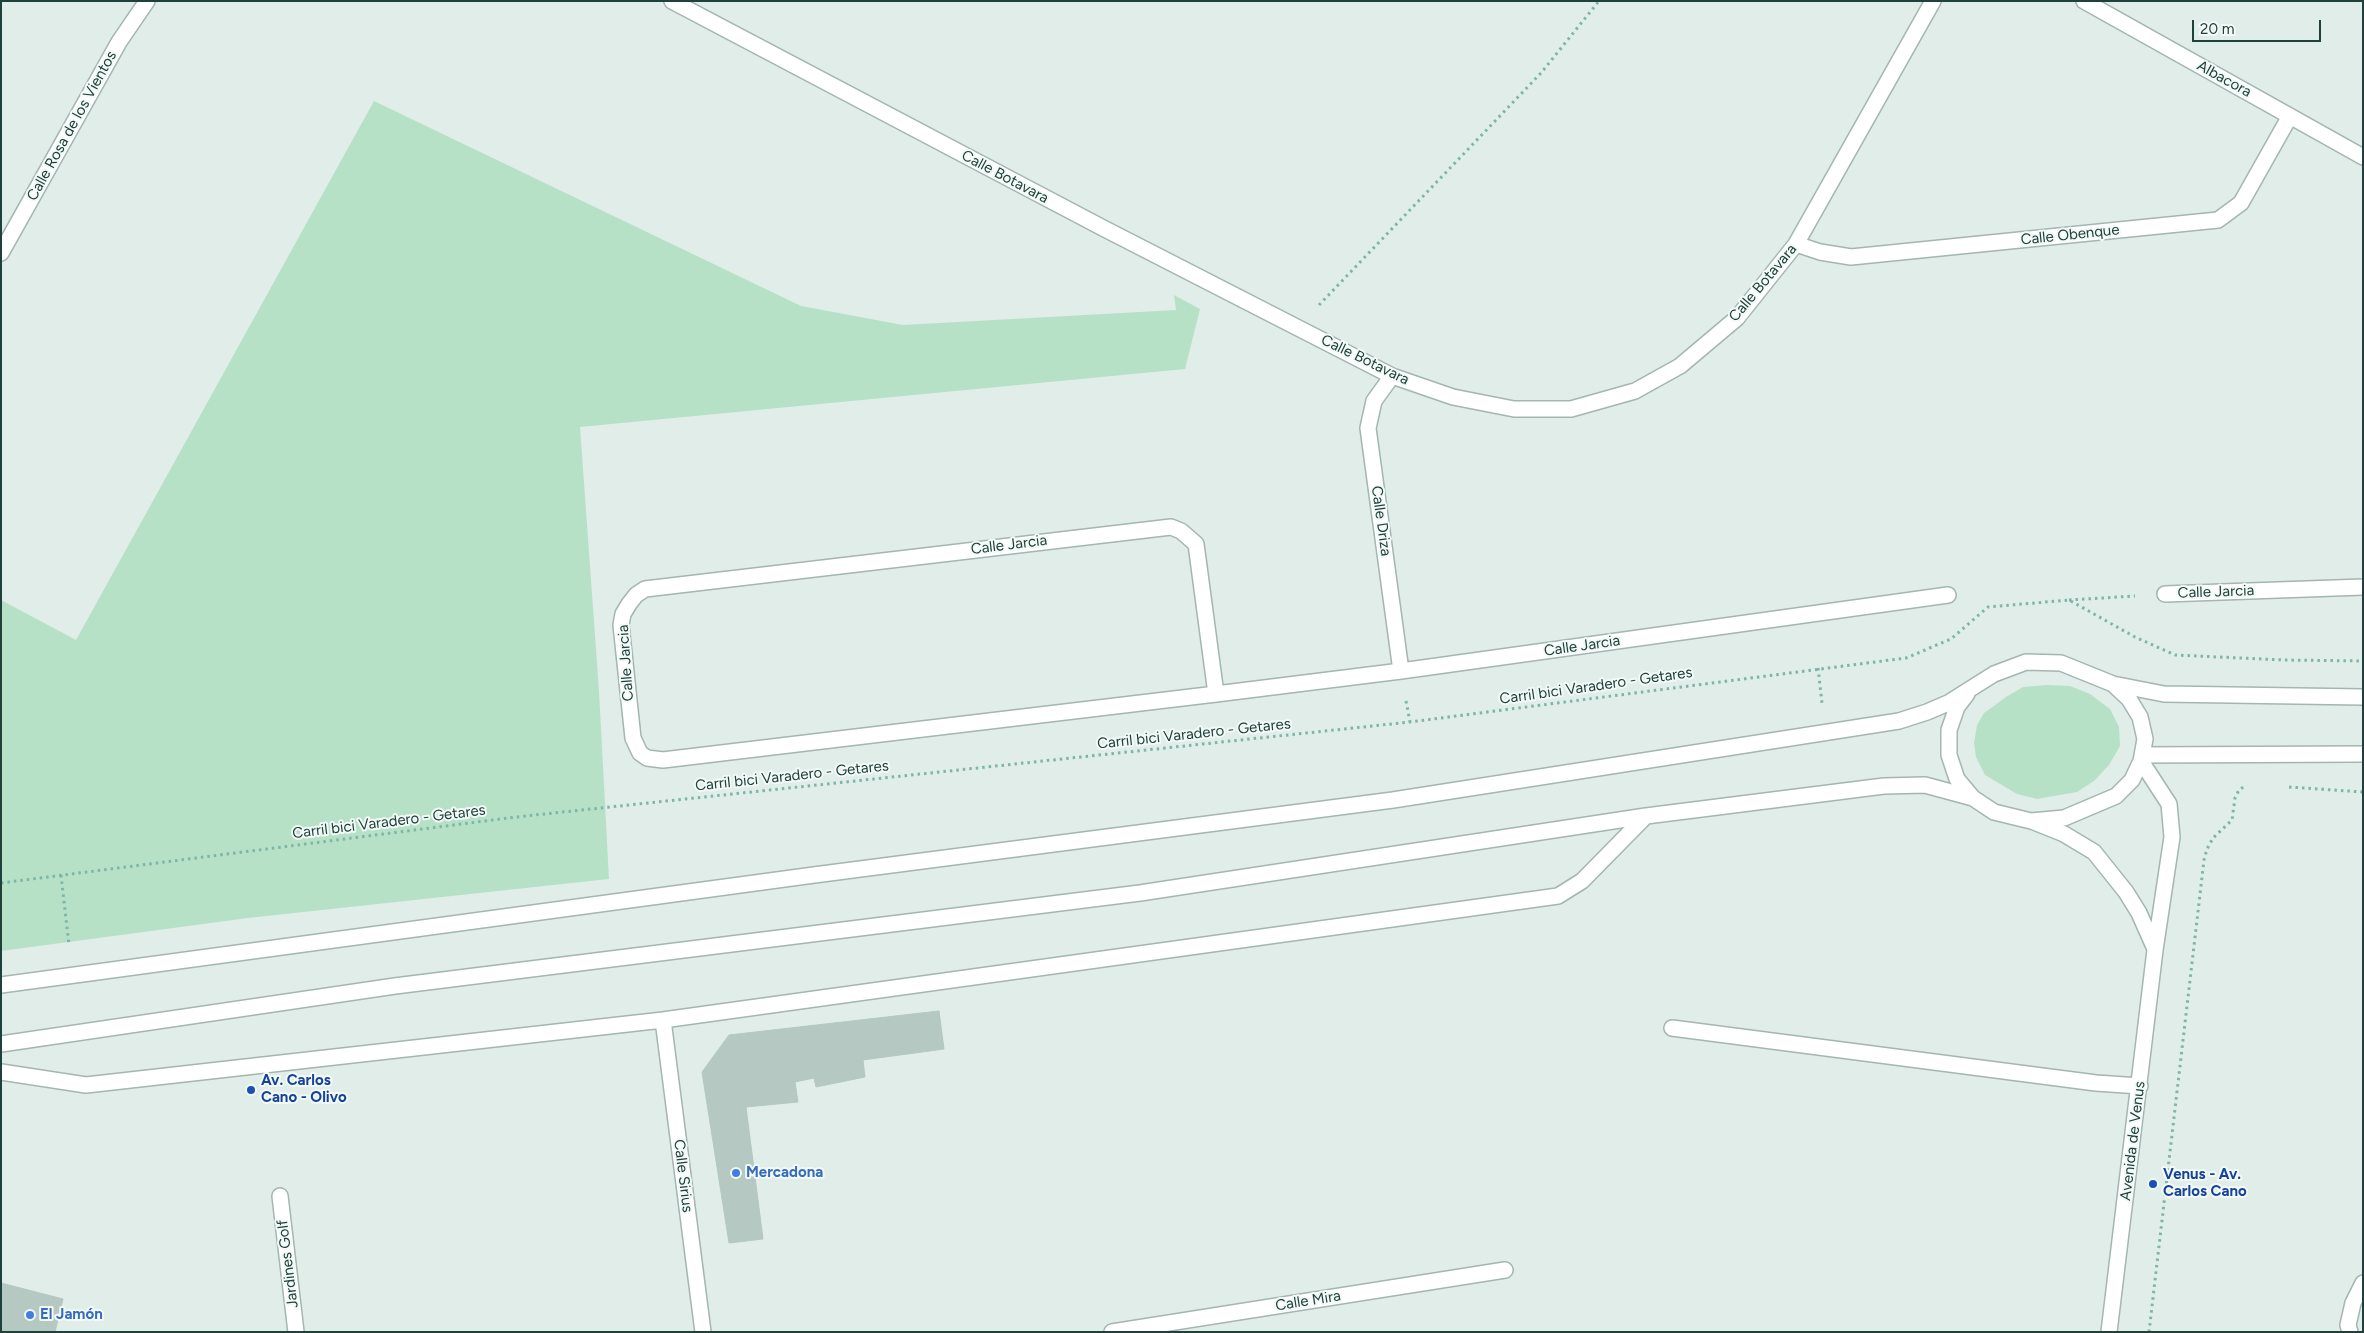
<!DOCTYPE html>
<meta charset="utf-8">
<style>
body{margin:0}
#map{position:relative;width:2364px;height:1333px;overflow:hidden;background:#e1ede9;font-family:Figtree,sans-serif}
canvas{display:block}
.frame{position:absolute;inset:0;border:2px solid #1f403b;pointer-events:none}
.scale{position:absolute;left:2192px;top:20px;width:129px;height:22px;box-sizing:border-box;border:2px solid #1f403b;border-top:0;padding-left:6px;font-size:15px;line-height:18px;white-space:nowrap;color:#1f403b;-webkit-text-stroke:4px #f2f9f6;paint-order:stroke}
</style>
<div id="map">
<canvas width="2364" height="1333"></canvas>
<div class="frame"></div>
<div class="scale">20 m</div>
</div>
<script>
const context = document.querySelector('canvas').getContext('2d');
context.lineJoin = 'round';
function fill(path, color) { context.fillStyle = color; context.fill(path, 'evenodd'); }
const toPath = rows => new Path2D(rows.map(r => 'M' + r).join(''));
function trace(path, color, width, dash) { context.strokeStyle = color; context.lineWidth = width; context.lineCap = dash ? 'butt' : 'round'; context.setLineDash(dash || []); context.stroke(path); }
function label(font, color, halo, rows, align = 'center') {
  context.font = font + ' Figtree,sans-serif'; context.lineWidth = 4; context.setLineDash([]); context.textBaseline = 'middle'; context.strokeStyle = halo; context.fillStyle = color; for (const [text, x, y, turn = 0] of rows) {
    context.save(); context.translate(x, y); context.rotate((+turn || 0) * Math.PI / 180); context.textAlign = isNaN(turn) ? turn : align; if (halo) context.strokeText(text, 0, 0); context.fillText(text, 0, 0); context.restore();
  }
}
fill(toPath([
 [374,101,801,306,903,325,1176,310,1174,295,1200,309,1185,369,580,427,599,691,609,879,248,918,1,951,1,600,76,640],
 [2047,685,2070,686,2090,694,2110,709,2119,727,2120,746,2109,765,2094,781,2077,792,2037,799,2017,794,1985,775,1976,757,1974,743,1977,725,1984,713,2006,697,2023,687]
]), '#b7e1c7');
const building = toPath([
 [939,1011,944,1049,863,1060,865,1077,816,1087,814,1078,795,1082,798,1102,746,1107,763,1239,729,1243,702,1072,729,1035,939,1011],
 [1,1283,63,1299,55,1332,1,1332,1,1283]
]);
fill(building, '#b6c8c2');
trace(building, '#b2c8c1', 1);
const minor = toPath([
 [672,1,1103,228,1392,376,1453,397,1514,409,1571,409,1635,391,1680,366,1737,318,1796,244,1933,1],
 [2084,1,2363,157],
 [1796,244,1820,252,1851,257,2218,220,2241,203,2290,116],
 [1,253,119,42,147,1],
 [1392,376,1374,401,1368,428,1401,671],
 [2165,594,2363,587],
 [1216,694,1196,544,1181,531,1171,527,645,589,636,595,629,604,623,614,621,625,633,738,640,753,647,758,663,760,1216,694,1401,671,1948,595],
 [1967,694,1957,707,1949,730,1949,755,1957,779,1973,798],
 [2143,755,2363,754],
 [2034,822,2064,834,2094,852,2126,892,2139,913,2155,949],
 [1,985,814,875,1393,800,1899,721,1927,712,1948,703,1994,674,2026,662,2061,663,2113,684,2164,694,2363,697],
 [663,1020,703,1332],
 [1672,1028,2096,1083,2140,1086],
 [1,1044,395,986,1140,893,1646,816,1884,786,1925,785,1973,798,1994,812,2031,821,2064,818,2116,796,2132,780,2141,761,2145,739,2140,717,2129,699,2114,685],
 [1,1072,86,1085,663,1020,1558,896,1582,881,1646,816],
 [280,1196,296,1332],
 [1112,1332,1505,1270],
 [2109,1332,2155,950,2172,837,2169,804,2141,761],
 [2350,1332,2348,1325,2353,1303,2363,1283]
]);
trace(minor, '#a3b6b1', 18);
trace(toPath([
 [1319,305,1541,73,1599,1],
 [2069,600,2135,596],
 [1818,668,1822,703],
 [1406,701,1410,722],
 [2289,787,2363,792],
 [61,875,69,945],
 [1,883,516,817,1410,722,1906,658,1951,639,1988,607,2069,600,2135,637,2175,655,2284,660,2363,661],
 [2149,1332,2204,860,2207,849,2213,838,2232,820,2235,798,2239,790,2245,786]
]), '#7db5a9', 3, [2.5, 4]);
trace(minor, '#fff', 15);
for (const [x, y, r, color] of [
 [251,1090,5,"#1a4fb4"],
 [736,1173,5,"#3f7fe0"],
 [2153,1184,5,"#1a4fb4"],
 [30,1315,5,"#3f7fe0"]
]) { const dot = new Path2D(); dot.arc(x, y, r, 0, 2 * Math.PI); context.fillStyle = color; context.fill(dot); trace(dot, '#f2f9f6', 2); }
label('15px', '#1f403b', '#f2f9f6', [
 ["Albacora",2224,79,29],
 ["Calle Rosa de los Vientos",72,126,-61],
 ["Calle Botavara",1005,177,28],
 ["Calle Obenque",2070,235,-6],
 ["Calle Botavara",1763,283,-50],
 ["Calle Botavara",1365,360,26],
 ["Calle Driza",1381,521,82],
 ["Calle Jarcia",1009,545,-7],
 ["Calle Jarcia",2216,592,-2],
 ["Calle Jarcia",1582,646,-8],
 ["Calle Jarcia",626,663,-94],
 ["Carril bici Varadero - Getares",1596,686,-8],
 ["Carril bici Varadero - Getares",1194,734,-6],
 ["Carril bici Varadero - Getares",792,776,-6],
 ["Carril bici Varadero - Getares",389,822,-7],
 ["Avenida de Venus",2133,1141,-83],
 ["Calle Sirius",683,1176,83],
 ["Jardines Golf",288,1264,-97],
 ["Calle Mira",1308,1301,-9]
]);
label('bold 15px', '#164399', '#f2f9f6', [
 ["Av. Carlos",261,1081],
 ["Cano - Olivo",261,1098],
 ["Venus - Av.",2163,1175],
 ["Carlos Cano",2163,1192]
], 'left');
label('bold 15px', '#366cbe', '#f2f9f6', [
 ["Mercadona",746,1173],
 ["El Jamón",40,1315]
], 'left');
</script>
